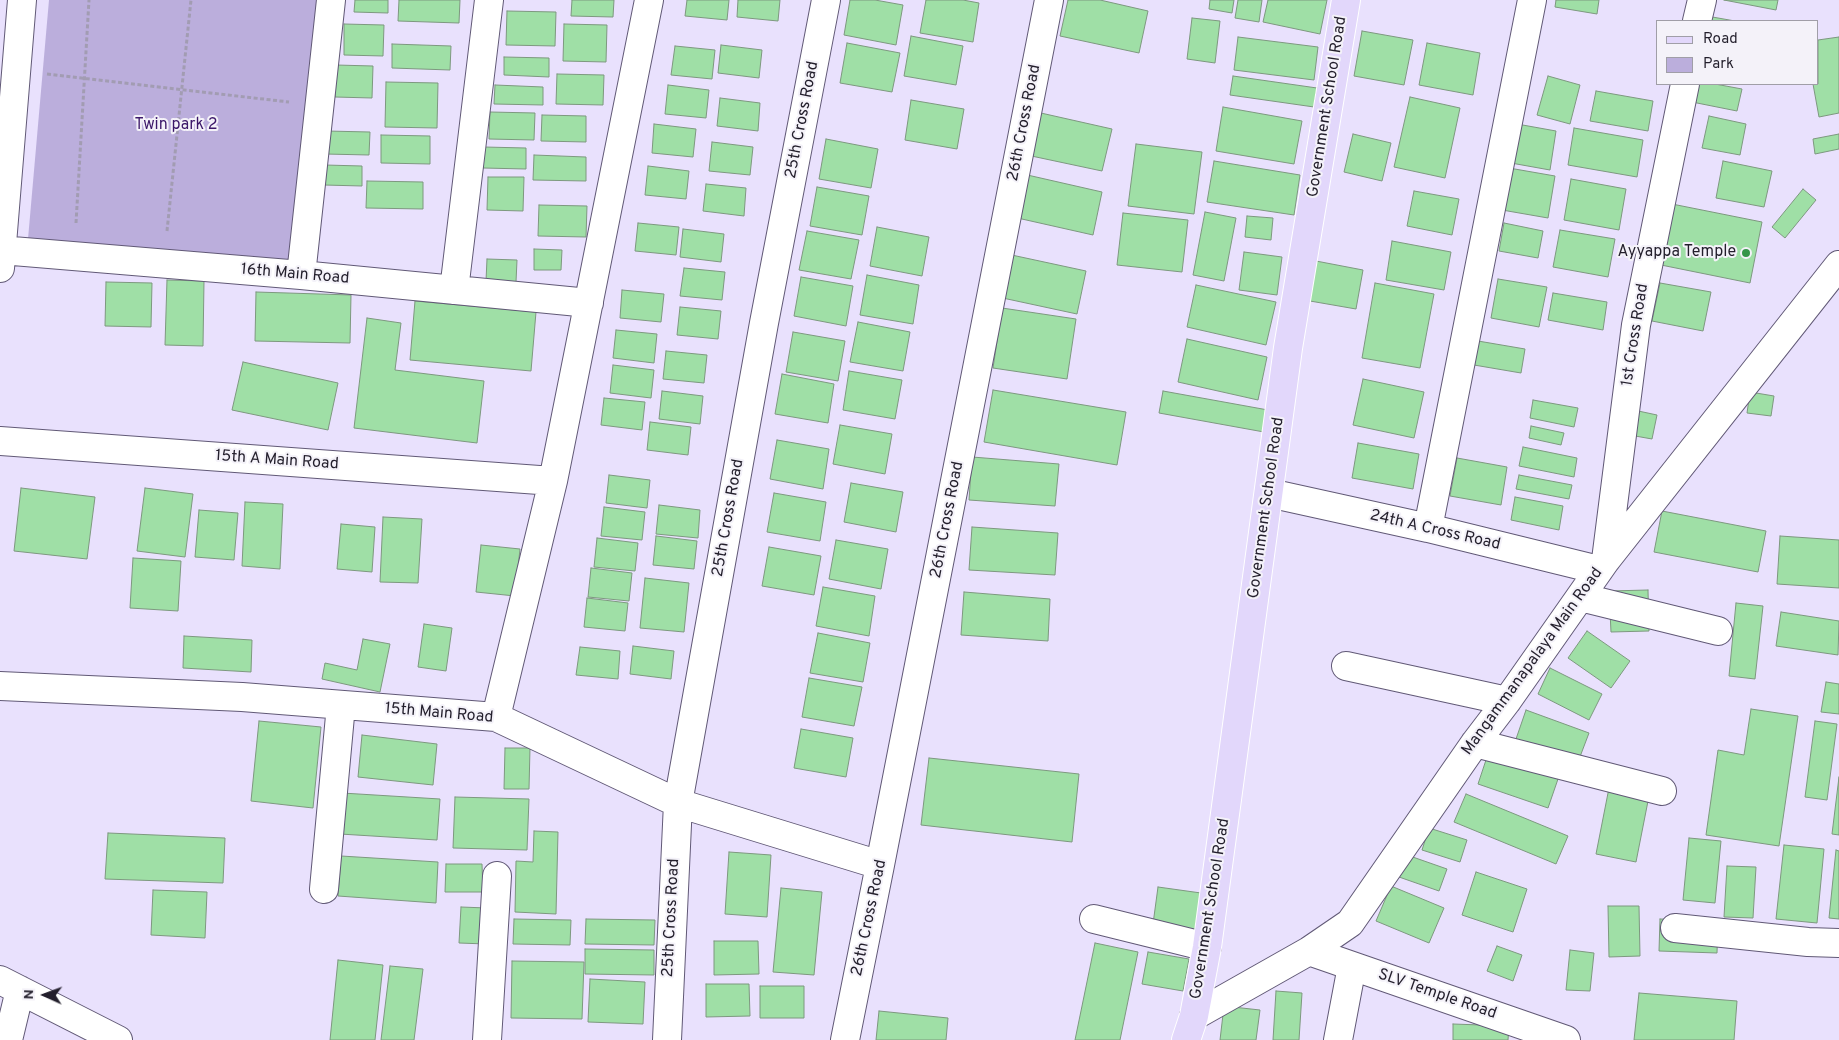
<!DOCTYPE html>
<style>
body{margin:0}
#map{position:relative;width:1839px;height:1040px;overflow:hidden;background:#e9e1fd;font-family:Overpass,sans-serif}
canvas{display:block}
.legend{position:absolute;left:1656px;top:20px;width:162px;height:65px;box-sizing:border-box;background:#f4f2f9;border:1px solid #a09ea7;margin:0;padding:6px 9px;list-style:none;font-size:15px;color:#231f2c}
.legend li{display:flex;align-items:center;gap:10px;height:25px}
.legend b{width:25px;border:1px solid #a09ea7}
.north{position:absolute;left:20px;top:970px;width:50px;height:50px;-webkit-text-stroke:4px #f4f2f9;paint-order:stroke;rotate:272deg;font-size:14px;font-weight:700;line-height:20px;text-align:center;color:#231f2c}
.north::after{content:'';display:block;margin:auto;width:18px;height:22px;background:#231f2c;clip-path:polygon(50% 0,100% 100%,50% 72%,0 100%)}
</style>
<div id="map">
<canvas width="1839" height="1040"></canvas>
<ul class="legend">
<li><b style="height:6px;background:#e2d7fb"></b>Road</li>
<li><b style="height:14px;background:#bbaedc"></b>Park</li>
</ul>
<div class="north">N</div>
</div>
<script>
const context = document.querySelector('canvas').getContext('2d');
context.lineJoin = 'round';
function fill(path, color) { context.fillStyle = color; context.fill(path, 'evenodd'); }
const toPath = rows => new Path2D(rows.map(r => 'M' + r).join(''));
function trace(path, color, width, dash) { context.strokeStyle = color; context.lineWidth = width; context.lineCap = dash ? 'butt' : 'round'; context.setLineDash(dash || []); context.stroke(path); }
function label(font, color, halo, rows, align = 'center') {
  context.font = font + ' Overpass,sans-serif'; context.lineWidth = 4; context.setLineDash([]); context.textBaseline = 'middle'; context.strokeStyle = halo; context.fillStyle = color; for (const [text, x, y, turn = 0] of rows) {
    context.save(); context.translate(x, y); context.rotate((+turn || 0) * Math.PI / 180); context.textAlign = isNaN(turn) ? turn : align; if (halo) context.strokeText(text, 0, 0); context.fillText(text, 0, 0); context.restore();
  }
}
fill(toPath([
 [49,0,317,0,294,263,28,239]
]), '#bbaedc');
const building = toPath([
 [355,0,388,0,388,13,354,12,355,0],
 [399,0,460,0,459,23,398,21,399,0],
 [572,0,614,0,613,17,571,16,572,0],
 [687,0,729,0,727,20,685,16,687,0],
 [738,0,780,0,778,21,737,17,738,0],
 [850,0,875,0,903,5,896,45,844,35,850,0],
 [926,0,963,0,979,3,973,42,920,33,926,0],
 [1068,0,1100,0,1148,11,1139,53,1060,36,1068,0],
 [1210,0,1234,0,1232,13,1209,9,1210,0],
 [1238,0,1262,0,1259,22,1235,18,1238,0],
 [1268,0,1327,0,1320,34,1263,22,1268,0],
 [1556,0,1599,0,1597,14,1555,7,1556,0],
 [1724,0,1778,0,1776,10,1724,0],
 [507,11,556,12,555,46,506,45,507,11],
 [1701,15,1735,21,1700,21,1701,15],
 [1192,18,1220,21,1215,63,1187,59,1192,18],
 [344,24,384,25,383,56,344,55,344,24],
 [564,24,607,25,606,62,563,61,564,24],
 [1362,31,1413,40,1404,85,1354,76,1362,31],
 [911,36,963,46,956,85,904,76,911,36],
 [1238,37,1318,47,1314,80,1234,70,1238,37],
 [1839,37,1839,113,1819,117,1813,84,1818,84,1818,40,1839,37],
 [847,43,900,53,892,92,840,83,847,43],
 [1427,43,1480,53,1473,95,1419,85,1427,43],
 [392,44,451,46,450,70,392,68,392,44],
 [721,45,762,50,759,78,718,73,721,45],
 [675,46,715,50,712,79,671,75,675,46],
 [504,57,549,58,549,77,504,75,504,57],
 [336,65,373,66,372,98,335,97,336,65],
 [557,74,604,75,603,105,556,104,557,74],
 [1233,76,1317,88,1314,107,1230,95,1233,76],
 [1548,76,1580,85,1570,124,1537,115,1548,76],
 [386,82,438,83,437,128,385,127,386,82],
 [1685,84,1715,84,1742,89,1737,111,1682,100,1685,84],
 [495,85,543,87,543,105,494,104,495,85],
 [668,85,709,90,706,118,665,114,668,85],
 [1596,91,1653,101,1648,131,1590,121,1596,91],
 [1410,97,1460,108,1445,178,1394,167,1410,97],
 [720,98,760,103,758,131,717,126,720,98],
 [911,100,964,109,957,149,905,140,911,100],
 [1223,107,1302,121,1294,164,1216,151,1223,107],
 [1032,111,1112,129,1102,171,1022,154,1032,111],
 [490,112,535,113,534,140,489,139,490,112],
 [542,115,586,116,586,142,541,141,542,115],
 [1709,116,1746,124,1740,155,1702,148,1709,116],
 [654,124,696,129,693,157,652,153,654,124],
 [1517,124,1556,131,1550,170,1511,163,1517,124],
 [1574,128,1643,140,1637,177,1568,165,1574,128],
 [326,131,370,132,369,155,325,154,326,131],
 [1353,134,1391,143,1382,181,1344,172,1353,134],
 [1839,134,1839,149,1815,154,1813,139,1839,134],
 [381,135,430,136,430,164,381,163,381,135],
 [826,139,878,149,871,188,819,179,826,139],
 [712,142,753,147,750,175,709,171,712,142],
 [1136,144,1202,152,1194,214,1128,206,1136,144],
 [484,147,526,148,526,169,483,168,484,147],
 [534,155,586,157,586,181,533,180,534,155],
 [1214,161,1300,175,1294,215,1207,202,1214,161],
 [1723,161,1772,171,1764,207,1716,198,1723,161],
 [325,165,362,166,362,186,324,185,325,165],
 [648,166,689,171,686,199,645,195,648,166],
 [1509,168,1555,176,1548,218,1502,210,1509,168],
 [1023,174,1102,192,1093,235,1013,217,1023,174],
 [488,177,524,177,523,211,487,210,488,177],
 [1571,179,1626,189,1619,230,1564,220,1571,179],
 [367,181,423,182,423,209,366,208,367,181],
 [706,184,746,188,744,216,703,211,706,184],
 [817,187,869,196,862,235,810,226,817,187],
 [1803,189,1816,200,1785,238,1772,227,1803,189],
 [1414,191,1459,199,1452,235,1407,226,1414,191],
 [1672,204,1762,222,1750,283,1661,265,1672,204],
 [539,205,587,206,586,237,538,236,539,205],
 [1205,212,1236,218,1224,281,1193,275,1205,212],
 [1123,213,1188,220,1182,272,1117,265,1123,213],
 [1247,216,1273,218,1271,240,1245,237,1247,216],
 [638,223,679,227,676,255,635,251,638,223],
 [1504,223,1543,231,1538,258,1499,251,1504,223],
 [877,227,929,237,922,276,870,266,877,227],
 [683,229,724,234,721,262,680,257,683,229],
 [1560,230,1615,239,1608,277,1553,267,1560,230],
 [807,231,859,240,851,279,799,270,807,231],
 [1392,241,1451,252,1444,290,1386,280,1392,241],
 [534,249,562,250,561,270,534,270,534,249],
 [1244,252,1282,257,1277,295,1239,290,1244,252],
 [1007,254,1086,271,1077,314,998,297,1007,254],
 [487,259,517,260,516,282,486,281,487,259],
 [1316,261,1363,270,1356,309,1310,301,1316,261],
 [684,268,725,272,722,300,680,296,684,268],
 [867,275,919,285,913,324,860,315,867,275],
 [801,277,853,286,846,326,794,316,801,277],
 [1498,279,1547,287,1539,327,1491,318,1498,279],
 [167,280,204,281,203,346,165,345,167,280],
 [106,282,152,283,151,327,105,326,106,282],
 [1375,283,1434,294,1420,368,1362,358,1375,283],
 [1660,283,1711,292,1703,331,1652,321,1660,283],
 [1196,285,1276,302,1266,345,1187,327,1196,285],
 [622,290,664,294,661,322,620,318,622,290],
 [256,292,351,295,350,343,255,341,256,292],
 [1553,293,1607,302,1603,330,1548,320,1553,293],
 [415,301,536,312,531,371,410,360,415,301],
 [680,307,721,311,718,339,677,335,680,307],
 [1002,308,1076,319,1067,379,993,368,1002,308],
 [367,318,401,323,395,370,484,381,477,443,354,428,367,318],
 [858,322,910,332,903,371,850,362,858,322],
 [616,330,657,334,654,363,613,358,616,330],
 [793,332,845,341,838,381,786,372,793,332],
 [1187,339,1267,357,1258,400,1178,382,1187,339],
 [1478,341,1525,349,1521,373,1474,365,1478,341],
 [666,351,707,355,704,383,663,379,666,351],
 [243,362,338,383,328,430,232,410,243,362],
 [613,365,654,370,651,398,610,393,613,365],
 [849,371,902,380,895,419,843,410,849,371],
 [782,374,834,384,828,423,775,414,782,374],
 [1363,379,1424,392,1414,438,1353,425,1363,379],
 [993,390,1126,412,1117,465,984,442,993,390],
 [662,391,703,396,700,424,659,419,662,391],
 [1163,391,1268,410,1264,432,1159,413,1163,391],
 [1750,392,1774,396,1771,416,1747,413,1750,392],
 [604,398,645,402,642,430,601,425,604,398],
 [1533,400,1578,408,1574,427,1530,418,1533,400],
 [1629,409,1657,415,1652,439,1624,434,1629,409],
 [650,422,691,427,688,455,647,450,650,422],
 [840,425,892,434,885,474,833,464,840,425],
 [1531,426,1564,433,1561,445,1529,438,1531,426],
 [777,440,829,449,823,489,770,479,777,440],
 [1358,443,1419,454,1413,489,1352,478,1358,443],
 [1523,447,1577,458,1574,477,1519,466,1523,447],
 [972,457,1059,464,1055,506,969,500,972,457],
 [1457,458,1507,467,1501,505,1450,496,1457,458],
 [609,475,650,480,647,508,606,503,609,475],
 [1519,475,1572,485,1569,499,1516,489,1519,475],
 [851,483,903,492,896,532,844,522,851,483],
 [21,488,95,497,87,559,14,551,21,488],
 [145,488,193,494,185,557,137,551,145,488],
 [774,493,826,502,820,541,767,532,774,493],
 [1515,497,1563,506,1559,530,1511,520,1515,497],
 [245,502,283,504,280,569,242,566,245,502],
 [659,505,700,510,698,538,656,534,659,505],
 [604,507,645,512,642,540,601,536,604,507],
 [199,510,238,513,234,560,195,557,199,510],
 [1662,511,1766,531,1758,572,1654,552,1662,511],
 [383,517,422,519,418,583,380,582,383,517],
 [341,524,375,527,372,572,337,569,341,524],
 [972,527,1058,533,1055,575,969,570,972,527],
 [656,536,697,541,694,569,653,565,656,536],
 [1780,536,1839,540,1839,588,1777,584,1780,536],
 [597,538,638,543,635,571,594,567,597,538],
 [836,540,888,549,881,589,829,579,836,540],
 [481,545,520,549,515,596,476,592,481,545],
 [769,547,821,556,814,595,762,586,769,547],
 [133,558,181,561,178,611,130,608,133,558],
 [591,568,632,573,629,601,588,597,591,568],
 [645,578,689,583,684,632,640,628,645,578],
 [823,587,875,596,869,636,816,626,823,587],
 [1648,590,1649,631,1611,632,1609,591,1648,590],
 [964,592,1050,599,1048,641,961,635,964,592],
 [587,598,628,603,625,631,584,627,587,598],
 [1736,603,1763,606,1755,679,1729,676,1736,603],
 [1781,612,1839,621,1838,655,1776,646,1781,612],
 [424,624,452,628,446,671,418,667,424,624],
 [1587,631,1630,661,1611,688,1568,658,1587,631],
 [818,633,870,643,863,682,810,673,818,633],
 [184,636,252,640,251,672,183,668,184,636],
 [363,639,390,644,380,692,322,679,325,663,357,670,363,639],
 [633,646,674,651,671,679,630,674,633,646],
 [580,647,620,651,618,679,576,675,580,647],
 [1550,668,1602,694,1589,720,1538,694,1550,668],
 [809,678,862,687,854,726,802,717,809,678],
 [1826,682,1839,684,1839,714,1821,712,1826,682],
 [1751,709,1798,716,1779,846,1706,835,1718,750,1744,755,1751,709],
 [1526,710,1589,733,1578,762,1516,739,1526,710],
 [259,721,321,727,313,808,251,801,259,721],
 [1815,721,1837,724,1827,800,1805,797,1815,721],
 [801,729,853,738,846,777,794,768,801,729],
 [362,735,437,744,433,785,358,777,362,735],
 [505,748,530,748,529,789,504,789,505,748],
 [1488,754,1558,779,1548,808,1478,784,1488,754],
 [929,758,1079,774,1072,842,921,825,929,758],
 [1839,777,1839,835,1832,834,1839,777],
 [1609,788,1649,796,1636,862,1596,854,1609,788],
 [342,793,440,799,437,840,340,834,342,793],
 [1466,794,1568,836,1556,864,1454,822,1466,794],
 [455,797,529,799,527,850,453,848,455,797],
 [1429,828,1467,840,1460,862,1422,850,1429,828],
 [534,831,558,832,556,914,515,912,516,861,533,862,534,831],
 [108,833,225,838,223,883,105,879,108,833],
 [1689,838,1721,841,1715,903,1683,900,1689,838],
 [1784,845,1824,849,1817,923,1776,919,1784,845],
 [1836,850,1839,851,1839,919,1829,918,1836,850],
 [729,852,771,855,767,917,725,914,729,852],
 [1407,855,1447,869,1439,891,1399,877,1407,855],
 [341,856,438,862,436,903,338,896,341,856],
 [446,864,482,864,483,892,445,892,446,864],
 [1727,866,1756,867,1753,918,1724,917,1727,866],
 [1476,872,1527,889,1513,932,1462,915,1476,872],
 [1391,886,1444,908,1429,943,1376,921,1391,886],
 [1158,887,1201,893,1195,930,1153,924,1158,887],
 [781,888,822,892,814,975,773,972,781,888],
 [153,890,207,892,205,938,151,935,153,890],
 [1608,906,1639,906,1640,956,1609,957,1608,906],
 [461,907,487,908,486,944,459,943,461,907],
 [514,919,571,920,570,945,513,944,514,919],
 [586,919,655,920,654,945,585,944,586,919],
 [1660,919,1718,921,1717,953,1659,951,1660,919],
 [714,941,758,941,759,974,714,975,714,941],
 [1095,943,1138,952,1120,1040,1075,1040,1095,943],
 [1497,946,1522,955,1513,981,1487,971,1497,946],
 [585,949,654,950,654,975,585,974,585,949],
 [1570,950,1594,953,1590,991,1566,990,1570,950],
 [1148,952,1189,959,1183,991,1142,984,1148,952],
 [338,960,383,965,375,1040,330,1040,338,960],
 [512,961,584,962,582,1019,511,1018,512,961],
 [390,966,423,969,414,1040,381,1040,390,966],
 [590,979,645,982,643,1024,588,1022,590,979],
 [706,984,749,984,750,1016,706,1017,706,984],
 [760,986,804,986,804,1018,760,1018,760,986],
 [1276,991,1302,993,1299,1040,1273,1040,1276,991],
 [1639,993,1737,1001,1734,1040,1634,1040,1639,993],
 [1224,1006,1260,1010,1256,1040,1220,1040,1224,1006],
 [879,1011,948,1018,946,1040,876,1040,879,1011],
 [1453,1024,1509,1026,1508,1040,1453,1040,1453,1024]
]);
fill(building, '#9fdfa6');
trace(building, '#7d987f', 1);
const minor = toPath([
 [1697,21,1702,0],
 [0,250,301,275,589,303],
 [0,268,22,0],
 [301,275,331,0],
 [454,290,489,0],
 [0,441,553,481],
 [1269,493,1428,528,1599,570],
 [1428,528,1532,0],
 [1606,560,1636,325,1685,84],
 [1580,597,1718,631],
 [1346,666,1507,701],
 [0,686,242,697,496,717,678,803,880,865],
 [496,717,553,481,649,0],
 [1475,743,1662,791],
 [324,889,341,705],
 [1094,919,1207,947],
 [1675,928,1808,942,1839,943],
 [1309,951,1566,1040],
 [0,980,118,1040],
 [1194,1016,1309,951,1350,923,1475,743,1507,701,1606,560,1839,265],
 [8,1040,20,990],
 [487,1040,497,876],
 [667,1040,678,803,764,323,826,0],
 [845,1040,880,865,1049,0],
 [1338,1040,1352,966]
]);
const major = toPath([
 [1186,1040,1194,1016,1207,947,1288,348,1346,0]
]);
trace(minor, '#615976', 30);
trace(major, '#fff', 30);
trace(toPath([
 [47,74,289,102],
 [76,223,89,0],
 [167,231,191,0]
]), '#a29cb2', 3, [4, 2.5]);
trace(minor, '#fff', 28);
trace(major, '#e2d7fb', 28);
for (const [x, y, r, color] of [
 [1746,253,5,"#359548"]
]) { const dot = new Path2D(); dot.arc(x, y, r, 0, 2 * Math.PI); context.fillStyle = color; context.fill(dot); trace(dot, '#f4f2f9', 2); }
label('16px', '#231f2c', '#f4f2f9', [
 ["Government School Road",1328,107,-81],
 ["25th Cross Road",803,120,-79],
 ["26th Cross Road",1025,123,-79],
 ["16th Main Road",295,275,5],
 ["1st Cross Road",1636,335,-81],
 ["15th A Main Road",277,461,4],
 ["Government School Road",1267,508,-82],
 ["25th Cross Road",729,518,-80],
 ["26th Cross Road",948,520,-79],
 ["24th A Cross Road",1435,531,13],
 ["Mangammanapalaya Main Road",1533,662,-54],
 ["15th Main Road",439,714,5],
 ["Government School Road",1211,909,-81],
 ["25th Cross Road",672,918,-87],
 ["26th Cross Road",870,918,-78],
 ["SLV Temple Road",1437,995,19]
]);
label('16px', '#3b1769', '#f4f2f9', [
 ["Twin park 2",176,126]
]);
label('16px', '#231f2c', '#f4f2f9', [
 ["Ayyappa Temple",1736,253]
], 'right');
</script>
